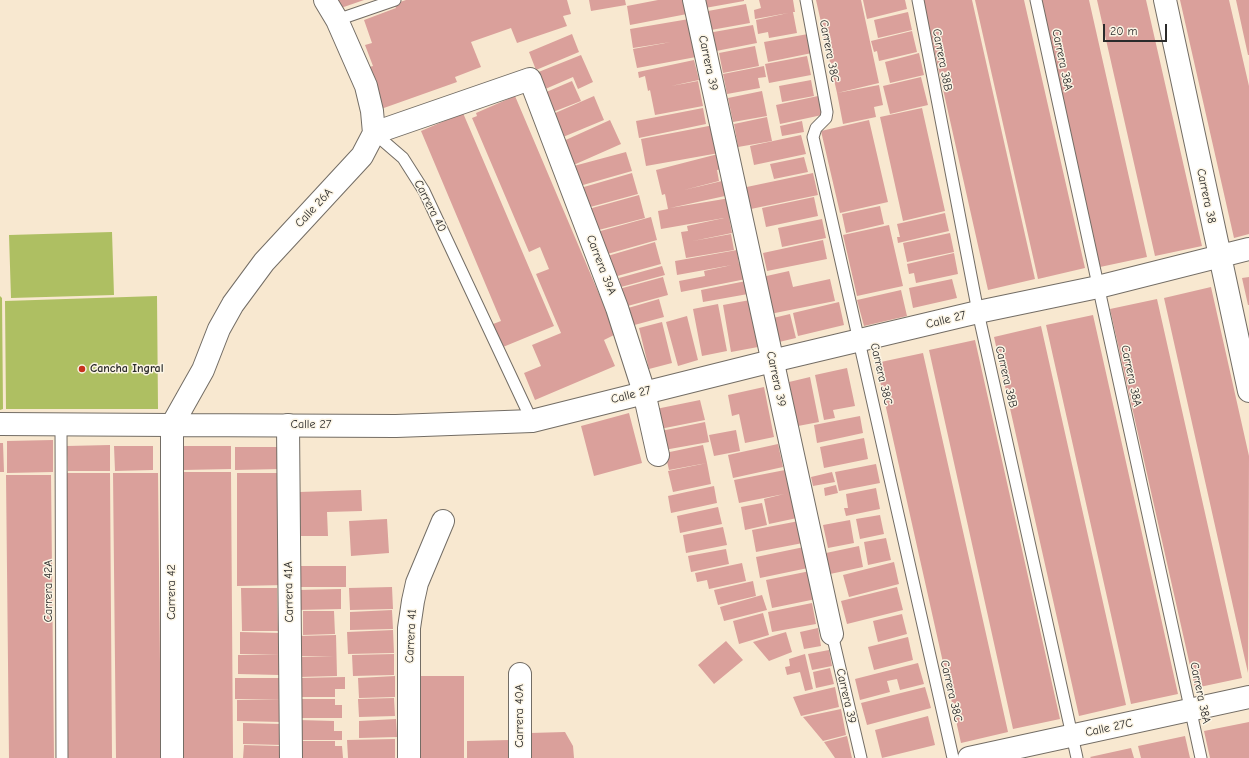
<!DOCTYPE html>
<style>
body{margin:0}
#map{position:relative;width:1249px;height:758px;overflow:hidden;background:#f8e8d0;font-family:"Comic Neue",sans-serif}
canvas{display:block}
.scale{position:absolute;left:1103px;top:24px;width:64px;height:18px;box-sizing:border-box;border:2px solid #2b2b2b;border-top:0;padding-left:5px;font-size:12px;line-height:14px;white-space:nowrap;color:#2b2b2b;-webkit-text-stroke:3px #fcf5e5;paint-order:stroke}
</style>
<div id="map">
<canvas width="1249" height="758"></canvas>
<div class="scale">20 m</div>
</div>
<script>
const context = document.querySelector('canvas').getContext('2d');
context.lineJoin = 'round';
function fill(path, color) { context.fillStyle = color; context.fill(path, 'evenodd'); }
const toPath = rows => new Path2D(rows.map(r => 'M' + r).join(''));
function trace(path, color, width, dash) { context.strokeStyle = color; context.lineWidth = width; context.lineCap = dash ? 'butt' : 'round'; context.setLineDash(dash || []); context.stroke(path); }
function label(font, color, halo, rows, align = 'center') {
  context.font = font + ' "Comic Neue",sans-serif'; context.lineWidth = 3; context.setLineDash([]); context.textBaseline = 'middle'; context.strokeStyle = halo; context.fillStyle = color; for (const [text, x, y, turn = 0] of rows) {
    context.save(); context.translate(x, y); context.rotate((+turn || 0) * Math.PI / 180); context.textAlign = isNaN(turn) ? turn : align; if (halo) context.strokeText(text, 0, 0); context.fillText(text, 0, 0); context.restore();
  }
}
fill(toPath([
 [112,232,114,295,11,298,9,235],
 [0,296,2,298,3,409,0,410],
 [157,296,158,409,6,409,5,301]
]), '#aebf62');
fill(toPath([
 [335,0,364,0,338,9],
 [406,0,567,0,571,14,563,16,567,26,517,43,511,28,471,42,481,67,455,77,457,82,381,109,366,68,373,66,365,45,372,43,364,20,396,8,394,4],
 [589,0,625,0,626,5,591,11],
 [658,0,685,0,687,14,630,25,627,6],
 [703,0,744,0,744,1,705,8],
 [759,0,793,0,795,12,793,12,797,33,769,38,768,32,758,34,756,20,788,13,755,19,754,10,761,8],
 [816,0,861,0,879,83,837,93],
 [863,0,905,0,907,9,867,19],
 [923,0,972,0,1035,279,988,290],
 [975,0,1024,0,1085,268,1038,279],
 [1040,0,1089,0,1147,257,1100,267],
 [1097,0,1146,0,1202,246,1155,256],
 [1180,0,1229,0,1249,86,1249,234,1234,238],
 [1236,0,1249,0,1249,55,1248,55],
 [746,4,750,23,711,30,708,11],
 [908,12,912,30,878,38,874,20],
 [689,19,696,57,637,68,633,49,671,42,633,48,630,29],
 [753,25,757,43,711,52,708,33],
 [912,31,917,52,879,61,877,51,874,52,871,41],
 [572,34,579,52,536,70,529,52],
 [808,34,812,53,768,62,764,42],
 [755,46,759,66,723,73,719,53],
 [919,53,924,75,890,83,885,62],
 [581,55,593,82,578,89,573,77,543,90,536,73],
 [807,56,811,75,769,83,765,64],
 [694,60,699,80,671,86,698,81,703,106,655,115,650,90,648,91,645,76,639,78,638,72],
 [764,66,766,77,758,78,760,88,727,94,723,74],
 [921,77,928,105,890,114,883,86],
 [811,80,814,96,782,102,779,86],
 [572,81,581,101,553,112,544,93],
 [879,85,883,105,874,107,876,117,843,124,837,93],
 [762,91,767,116,733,122,728,98],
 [515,96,616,334,604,340,615,366,535,400,524,373,541,366,532,345,561,333,536,274,549,269,540,247,529,252,472,118,477,116,476,113],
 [594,96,604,120,563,137,553,114],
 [818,96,822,115,780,124,776,105],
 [703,108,706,124,639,138,636,121],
 [922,108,945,211,903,221,880,117],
 [463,113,554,326,503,347,493,324,501,321,421,131],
 [767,117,772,141,738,147,734,124],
 [610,120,621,144,569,167,559,143],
 [869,120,888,202,840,213,821,131],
 [802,121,804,132,782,136,780,126],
 [714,125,719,153,646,166,641,139],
 [801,135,806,154,754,165,750,146],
 [626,152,632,171,576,187,570,167],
 [718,154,722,169,717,170,719,181,684,190,722,181,725,196,670,208,730,198,733,216,729,217,732,233,693,241,731,234,734,250,686,258,681,232,688,231,687,226,724,218,661,229,658,211,668,209,665,194,662,195,656,170],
 [804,157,808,172,774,179,770,164],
 [632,173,638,194,583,209,577,189],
 [813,173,818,195,746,210,742,188],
 [639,195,645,218,591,232,585,210],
 [814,197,818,216,766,227,762,208],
 [880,206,884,224,846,233,842,214],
 [945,213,949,231,898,243,897,237,900,237,897,224],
 [651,217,657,240,604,255,597,232],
 [822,219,826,238,782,247,778,228],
 [889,225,903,286,857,296,843,235],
 [950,233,954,252,907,262,903,243],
 [823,240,827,259,767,271,763,253],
 [655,242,661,264,610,278,604,257],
 [737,250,739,264,743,263,746,279,681,292,679,281,705,276,704,271,732,265,677,275,675,261],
 [954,253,958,274,916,283,914,273,909,274,907,264],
 [662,266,665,275,621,287,619,278],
 [789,271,793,287,830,279,835,301,770,314,762,277],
 [663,277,668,295,624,307,619,289],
 [1249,277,1249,305,1248,305,1242,278],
 [952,279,957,298,913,308,909,288],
 [746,281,748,294,703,302,701,290],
 [1211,287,1249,456,1248,673,1164,298],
 [901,290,907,316,864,326,857,300],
 [659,299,664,317,627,327,628,308],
 [1157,299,1242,678,1195,688,1110,309],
 [750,300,758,347,731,352,723,305],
 [839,302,844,325,798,336,793,313],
 [718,304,727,351,702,356,693,309],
 [790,314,796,338,779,342,773,318],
 [1093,315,1178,694,1131,704,1046,325],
 [687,316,698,360,678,366,666,322],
 [662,322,672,363,649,369,639,328],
 [1041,326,1126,705,1079,716,994,337],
 [975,340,1060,719,1013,729,929,350],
 [923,353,1008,732,961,743,876,363],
 [847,368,855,406,833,410,835,418,824,420,815,375],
 [810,377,819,422,798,426,789,382],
 [764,387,774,437,745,443,739,414,732,416,728,395],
 [700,400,705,420,660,429,656,409],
 [629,413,642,463,594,476,581,426],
 [860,416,863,433,817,443,814,425],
 [705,422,709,442,664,450,661,431],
 [736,430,740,451,714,456,709,435],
 [864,438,868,459,824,468,820,447],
 [53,440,53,472,7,473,7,441],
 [0,443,3,443,4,472,0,472],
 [778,444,783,467,733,478,728,455],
 [110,445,110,471,68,471,67,446],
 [703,445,707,463,669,470,665,453],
 [114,446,153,446,153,470,115,471],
 [184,446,231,446,231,469,184,470],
 [235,447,281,447,281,469,235,470],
 [707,463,711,484,673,492,668,471],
 [876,464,880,483,839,491,835,472],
 [785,470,797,518,769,524,764,499,784,494,739,503,734,480],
 [182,472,231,472,233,758,184,758],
 [832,472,835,482,813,486,811,477],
 [65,473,110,473,112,758,68,758],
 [113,473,158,473,161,758,116,758],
 [237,473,285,473,286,585,237,586],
 [6,475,51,475,54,758,9,758],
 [836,485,838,493,825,496,824,488],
 [714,486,717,503,671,513,668,496],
 [876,488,880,509,846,516,844,508,848,508,846,494],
 [361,490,362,511,327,512,328,536,301,536,299,492],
 [762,503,767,525,745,530,741,507],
 [718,507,722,524,680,533,677,516],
 [880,515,884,534,860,539,856,519],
 [387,519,389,553,351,556,349,521],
 [850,520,854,543,828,548,823,525],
 [799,521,803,543,756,552,752,530],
 [723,527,727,545,686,553,683,535],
 [886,538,891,560,868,565,864,542],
 [859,546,863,567,830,574,826,553],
 [804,547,808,568,760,578,756,557],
 [726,549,729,564,691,572,688,556],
 [894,562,899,584,849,597,843,575],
 [742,563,746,581,709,589,707,580,697,582,695,573],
 [300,566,346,566,346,587,300,587],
 [810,571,816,599,772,608,766,580],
 [753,581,756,596,718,605,714,590],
 [392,587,393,609,350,610,349,588],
 [897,587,903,610,847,624,841,601],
 [241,588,277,588,278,631,242,631],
 [341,589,341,609,298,610,298,590],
 [762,595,767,610,724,621,720,607],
 [812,603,816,624,772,632,768,612],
 [392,610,393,629,350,630,350,612],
 [303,611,334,611,335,634,303,635],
 [763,613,769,635,739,644,733,621],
 [902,614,907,634,878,642,873,621],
 [818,628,821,646,804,649,800,632],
 [393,630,394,653,348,654,347,632],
 [240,632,280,633,280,655,240,654],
 [786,632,792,652,769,661,753,642],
 [336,635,337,676,299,677,298,657,334,656,298,656,298,636],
 [908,637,913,660,874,670,868,647],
 [726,641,743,660,714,684,698,665],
 [829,650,832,666,812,670,808,654],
 [394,654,394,675,353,676,352,655],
 [805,654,813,689,805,691,800,672,787,675,785,667,790,666,789,659],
 [238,655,280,655,279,675,238,674],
 [918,663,924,684,900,690,897,679,887,681,890,692,860,700,855,679],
 [830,668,834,684,816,688,813,672],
 [395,676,395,697,359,698,358,678],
 [411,676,464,676,464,758,412,758],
 [345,677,345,689,335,689,335,697,299,697,299,678],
 [235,678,283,678,283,700,235,699],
 [835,687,839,707,801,716,793,697],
 [925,687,931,708,867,725,861,703],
 [394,698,395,716,359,717,358,699],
 [298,699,335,699,335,705,342,705,342,718,298,718],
 [237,700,283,700,282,722,237,721],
 [841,709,846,735,823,741,803,717],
 [928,716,935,745,882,758,875,730],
 [396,719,397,737,359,738,359,721],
 [299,720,334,721,334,731,342,731,342,740,299,740],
 [1249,722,1249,758,1210,758,1204,731],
 [243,723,281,724,281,745,243,744],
 [565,732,573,746,574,758,531,758,530,733],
 [847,736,852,758,835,758,824,742],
 [1185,736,1190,758,1141,758,1138,746],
 [395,739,395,758,348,758,347,740],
 [510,740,511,758,467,758,467,741],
 [298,741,335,741,335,746,342,746,343,758,299,758],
 [244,745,279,746,279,758,243,758],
 [1131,748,1134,758,1091,758,1090,757]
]), '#daa09b');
const service = toPath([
 [806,0,827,112,826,118,816,128,813,137,953,758],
 [918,0,978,312,1077,758],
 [1036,0,1201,758],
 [337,20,395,0],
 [374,133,403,158,424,191,532,421],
 [61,425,62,758],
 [832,634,861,758]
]);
const minor = toPath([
 [694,0,832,634],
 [374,133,530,79,617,308,644,392,658,455],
 [0,424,172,425],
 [288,425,291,758],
 [520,674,520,758],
 [409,758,409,628,413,601,417,583,443,521]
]);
const tertiary = toPath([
 [1165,0,1249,391],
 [172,425,396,426,532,421,772,361,978,312,1098,287,1249,249],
 [172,425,203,370,219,329,233,304,264,262,362,156,374,133,372,111,366,86,337,20,325,0],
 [172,425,172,758],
 [969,758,1249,697]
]);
trace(service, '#736d65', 13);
trace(minor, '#736d65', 24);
trace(tertiary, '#736d65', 24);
trace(service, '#fff', 11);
trace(minor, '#fff', 22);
trace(tertiary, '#fff', 22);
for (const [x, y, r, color] of [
 [82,369,4,"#c8321e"]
]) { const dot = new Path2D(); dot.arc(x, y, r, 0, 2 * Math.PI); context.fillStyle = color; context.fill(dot); trace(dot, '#fcf5e5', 1.5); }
label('12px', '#2b2b2b', '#fcf5e5', [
 ["Carrera 38C",829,51,79],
 ["Carrera 38B",942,60,79],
 ["Carrera 38A",1062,60,78],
 ["Carrera 39",708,63,78],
 ["Carrera 38",1206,196,78],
 ["Carrera 40",430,206,63],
 ["Calle 26A",314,208,-47],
 ["Carrera 39A",601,265,69],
 ["Calle 27",946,320,-14],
 ["Carrera 38C",881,374,77],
 ["Carrera 38A",1131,376,78],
 ["Carrera 38B",1006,377,77],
 ["Carrera 39",776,379,78],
 ["Calle 27",631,395,-14],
 ["Calle 27",311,425],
 ["Carrera 42A",49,591,-90],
 ["Carrera 42",172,592,-90],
 ["Carrera 41A",289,592,-91],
 ["Carrera 41",411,636,-87],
 ["Carrera 38C",951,691,77],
 ["Carrera 38A",1200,693,78],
 ["Carrera 39",846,696,77],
 ["Carrera 40A",520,716,-90],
 ["Calle 27C",1109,728,-12]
]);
label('bold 12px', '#2b2b2b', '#fcf5e5', [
 ["Cancha Ingral",90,369]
], 'left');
</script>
